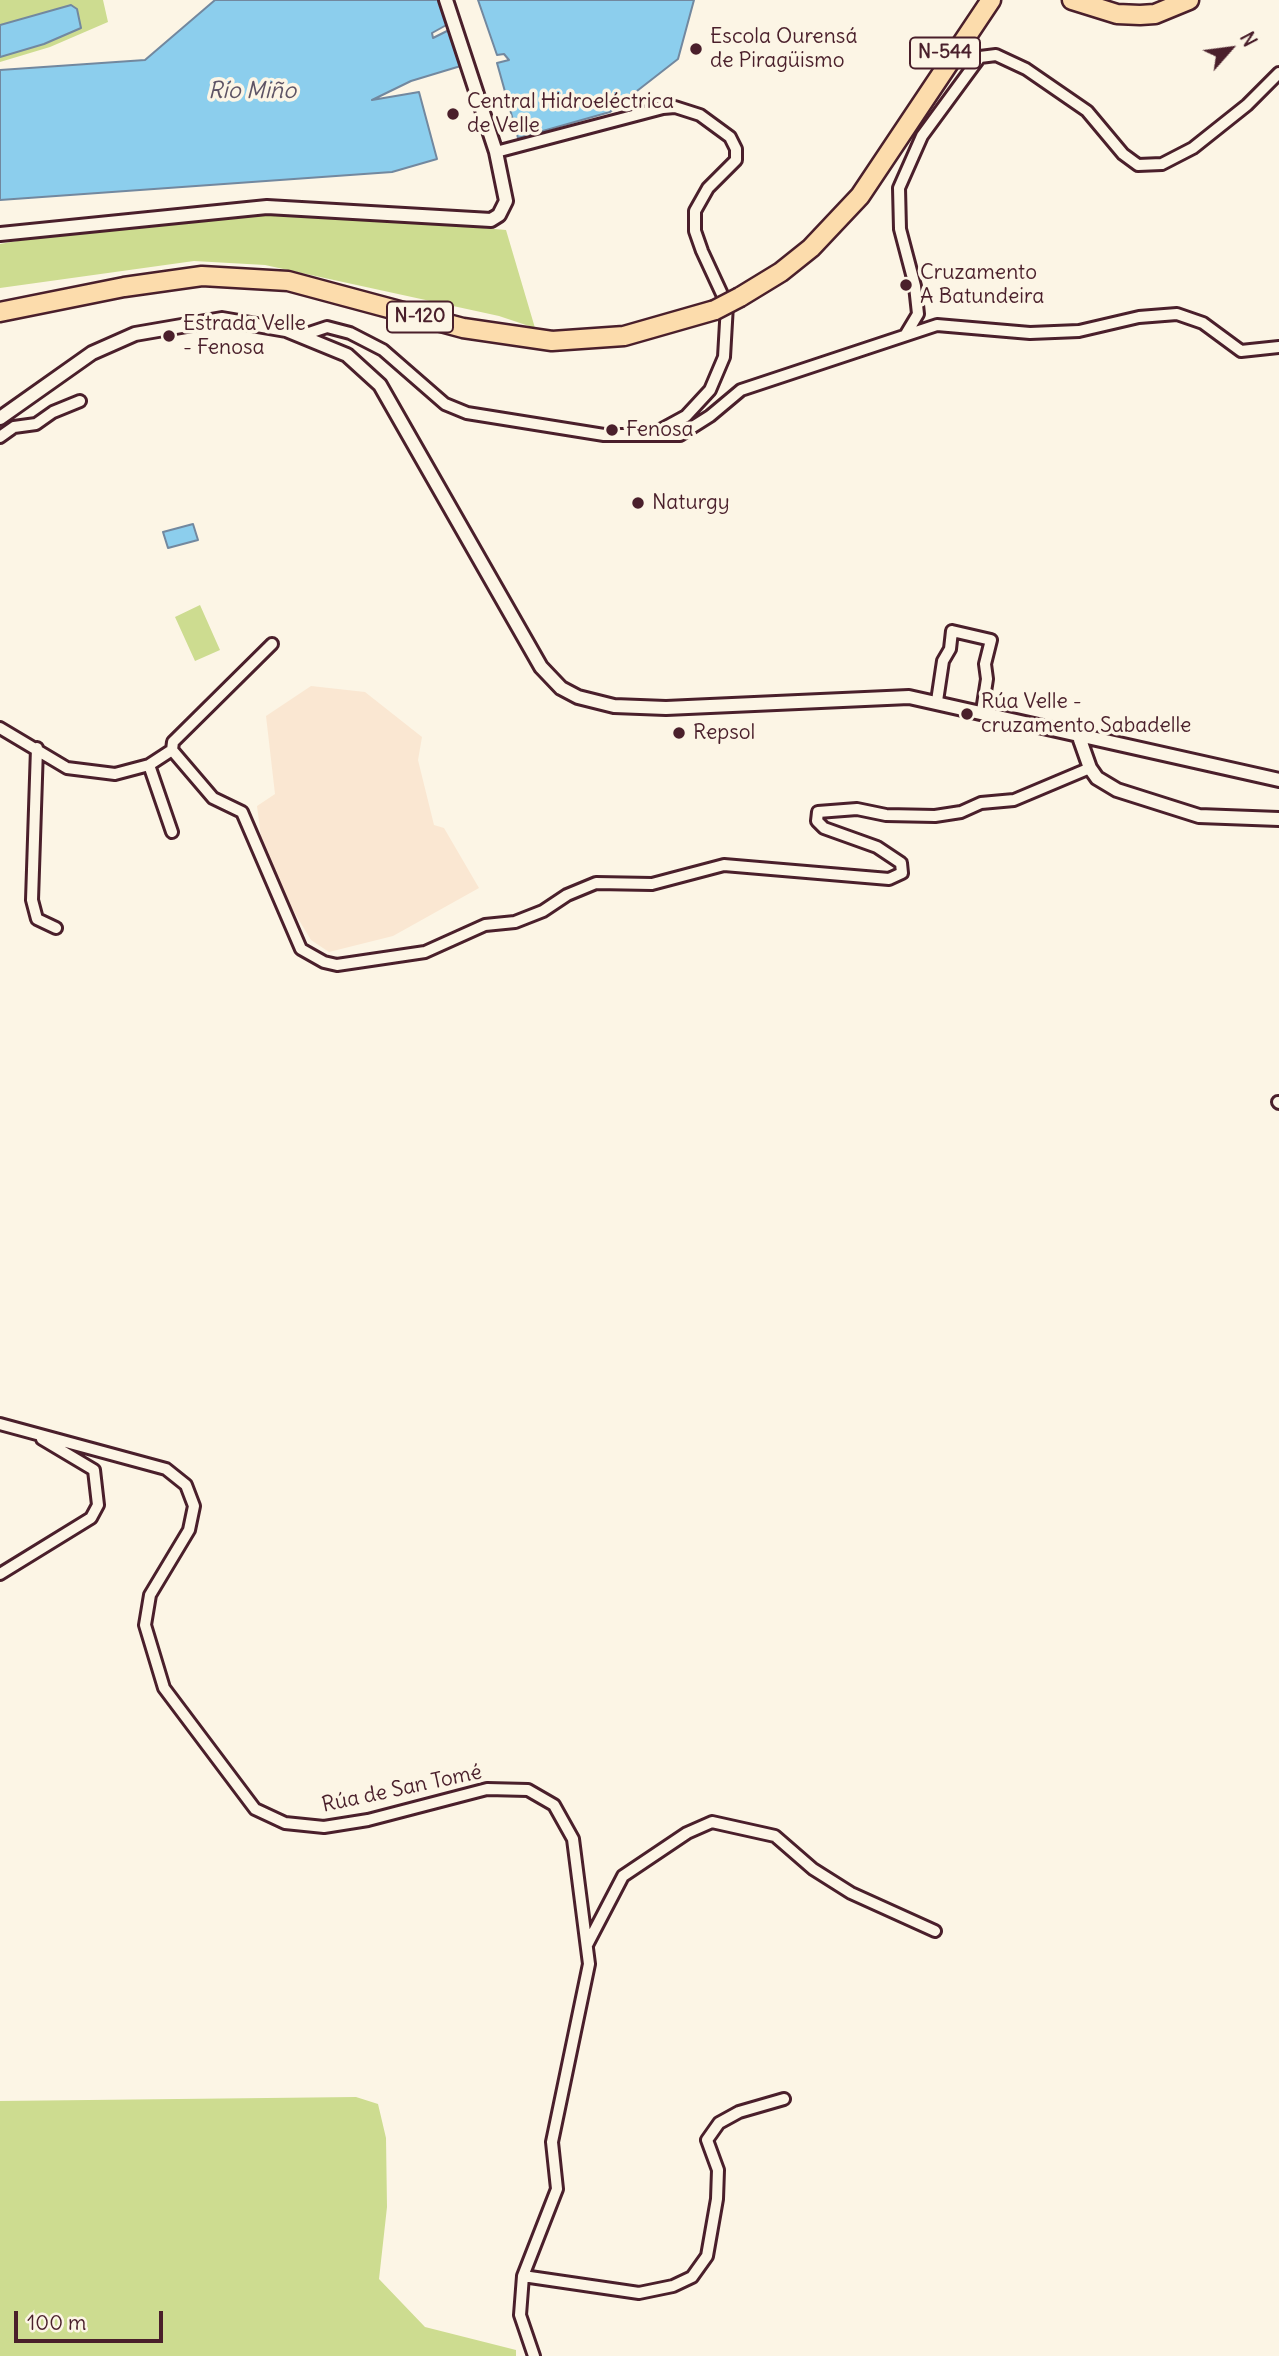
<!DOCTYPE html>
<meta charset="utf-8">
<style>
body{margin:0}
#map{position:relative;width:1279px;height:2356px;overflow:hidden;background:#fcf5e5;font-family:Delius,sans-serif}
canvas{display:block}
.north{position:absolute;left:1195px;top:14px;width:70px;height:70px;-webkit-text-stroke:5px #fcf5e5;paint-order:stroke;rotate:62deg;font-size:19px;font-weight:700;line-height:28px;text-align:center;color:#4a1f2b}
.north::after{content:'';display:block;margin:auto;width:24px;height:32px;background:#4a1f2b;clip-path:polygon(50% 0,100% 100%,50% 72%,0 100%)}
.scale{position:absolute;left:14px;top:2311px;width:149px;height:32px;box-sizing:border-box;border:4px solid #4a1f2b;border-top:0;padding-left:9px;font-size:21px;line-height:24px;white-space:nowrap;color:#4a1f2b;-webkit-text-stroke:5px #fcf5e5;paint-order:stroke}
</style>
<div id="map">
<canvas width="1279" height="2356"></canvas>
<div class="north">N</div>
<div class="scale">100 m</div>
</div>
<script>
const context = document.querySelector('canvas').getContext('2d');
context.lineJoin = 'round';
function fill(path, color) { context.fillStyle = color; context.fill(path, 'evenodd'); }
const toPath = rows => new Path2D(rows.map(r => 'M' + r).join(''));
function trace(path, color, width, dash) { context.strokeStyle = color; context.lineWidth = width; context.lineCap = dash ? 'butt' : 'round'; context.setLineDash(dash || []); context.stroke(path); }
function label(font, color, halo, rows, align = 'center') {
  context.font = font + ' Delius,sans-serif'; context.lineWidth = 7; context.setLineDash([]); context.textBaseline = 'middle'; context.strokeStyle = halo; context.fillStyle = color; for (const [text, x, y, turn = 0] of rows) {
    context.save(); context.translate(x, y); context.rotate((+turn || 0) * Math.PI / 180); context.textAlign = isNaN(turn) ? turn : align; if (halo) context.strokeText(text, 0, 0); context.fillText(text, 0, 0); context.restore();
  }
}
fill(toPath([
 [311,686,365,692,422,737,418,760,434,825,444,828,479,888,393,936,329,952,311,940,282,892,262,845,257,806,275,794,266,716]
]), '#fae7d2');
fill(toPath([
 [0,0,103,0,108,22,50,47,0,62],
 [255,208,506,230,535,328,499,316,265,265,194,261,0,288,0,244,166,215],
 [200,605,220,650,195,661,175,617],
 [356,2097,378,2104,386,2138,387,2207,379,2279,425,2327,516,2350,516,2356,0,2356,0,2101]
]), '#cddc90');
const water = toPath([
 [215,0,440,0,450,23,432,33,433,38,453,28,464,65,411,81,372,100,419,92,437,159,392,172,0,200,0,70,145,60,215,0],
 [478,0,694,0,678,59,610,112,518,138,497,63,509,60,504,54,497,55,478,0],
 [71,5,77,9,81,28,44,44,0,57,0,25,71,5],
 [193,524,198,540,168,548,163,532,193,524]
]);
fill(water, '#8cceed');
trace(water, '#72889f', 2);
const minor = toPath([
 [496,152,663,108,675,107,700,115,730,137,736,149,736,160,708,188,695,211,695,231,702,251,727,305,724,357,710,390,686,416,653,434],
 [906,334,918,314,915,286,900,229,899,188,922,136,980,57,996,55,1026,69,1087,111,1123,154,1138,165,1162,164,1193,148,1247,105,1279,73],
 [303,335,327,327,350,333,383,350,445,404,467,413,604,435,680,435,710,416,741,390,937,325,1030,333,1079,331,1139,317,1177,314,1203,323,1241,351,1279,347],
 [0,437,14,427,36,424,53,412,80,401],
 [937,701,943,661,950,649,952,631,991,640,985,664,987,679,982,711],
 [0,728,67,768,115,774,149,765,172,750,173,742,272,644],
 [37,748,32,900,37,919,56,928],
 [172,750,213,798,242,812,301,949,324,962,337,965,425,952,485,925,515,922,543,911,567,895,596,883,652,884,724,865,889,879,902,873,901,863,877,847,824,828,817,821,818,812,857,809,886,815,935,816,961,812,981,803,1014,800,1090,768],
 [149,765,172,832],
 [1278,1102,1279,1103],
 [0,1424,166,1469,186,1485,194,1506,189,1530,150,1595,145,1625,164,1688,255,1809,285,1823,324,1827,368,1820,487,1789,528,1790,554,1805,573,1839,589,1964,552,2142,557,2189,523,2276,520,2315,534,2356],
 [0,1574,91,1518,98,1505,94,1470,42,1439],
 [587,1945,623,1876,687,1833,712,1822,775,1836,813,1869,851,1893,935,1931],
 [523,2276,639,2293,673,2286,692,2277,707,2256,717,2199,718,2170,707,2140,719,2123,739,2112,784,2099]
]);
const tertiary = toPath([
 [0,234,267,207,491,220,499,215,506,201,496,152,446,0],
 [0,418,92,353,135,334,222,319,286,330,347,355,380,385,541,667,561,688,578,697,614,706,666,708,909,697,1279,780],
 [1078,734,1090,768,1097,778,1117,790,1199,816,1279,819]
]);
const trunk = toPath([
 [1072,0,1117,14,1140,15,1155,14,1189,0],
 [740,297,781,272,811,248,860,196,991,0],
 [0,312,124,287,202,276,288,281,463,328,552,341,624,336,715,310]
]);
trace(minor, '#4a1f2b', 16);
trace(tertiary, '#4a1f2b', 18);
trace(trunk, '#4a1f2b', 23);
trace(minor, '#fcf5e5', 10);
trace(tertiary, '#fcf5e5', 12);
trace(trunk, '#fcdcac', 18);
const trunkBridge = toPath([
 [715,310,740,297]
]);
trace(trunkBridge, '#4a1f2b', 23, []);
trace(trunkBridge, '#fcdcac', 18);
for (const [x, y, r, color] of [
 [696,49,7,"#4a1f2b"],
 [453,114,7,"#4a1f2b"],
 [906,285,7,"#4a1f2b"],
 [169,336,7,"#4a1f2b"],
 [612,430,7,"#4a1f2b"],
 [638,503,7,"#4a1f2b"],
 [967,714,7,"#4a1f2b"],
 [679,733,7,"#4a1f2b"]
]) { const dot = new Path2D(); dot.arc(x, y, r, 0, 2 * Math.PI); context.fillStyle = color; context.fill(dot); trace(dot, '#fcf5e5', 2.5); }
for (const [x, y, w] of [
 [945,53,70],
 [420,317,66]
]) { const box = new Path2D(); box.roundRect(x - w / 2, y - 15.5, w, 31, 5); context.fillStyle = '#fcf5e5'; context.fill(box); trace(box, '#4a1f2b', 2); }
label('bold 19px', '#4a1f2b', null, [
 ["N-544",945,53],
 ["N-120",420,317]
]);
label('21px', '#4a1f2b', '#fcf5e5', [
 ["Escola Ourensá",710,37],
 ["de Piragüismo",710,61],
 ["Central Hidroeléctrica",467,102],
 ["de Velle",467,126],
 ["Cruzamento",920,273],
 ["A Batundeira",920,297],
 ["Estrada Velle",183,324],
 ["- Fenosa",183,348],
 ["Fenosa",626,430],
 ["Naturgy",652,503],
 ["Rúa Velle -",981,702],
 ["cruzamento Sabadelle",981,726],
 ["Repsol",693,733]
], 'left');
label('21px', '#4a1f2b', '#fcf5e5', [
 ["Rúa de San Tomé",402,1789,-12]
]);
label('italic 23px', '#5e5465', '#fcf5e5', [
 ["Río Miño",252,91]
]);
</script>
